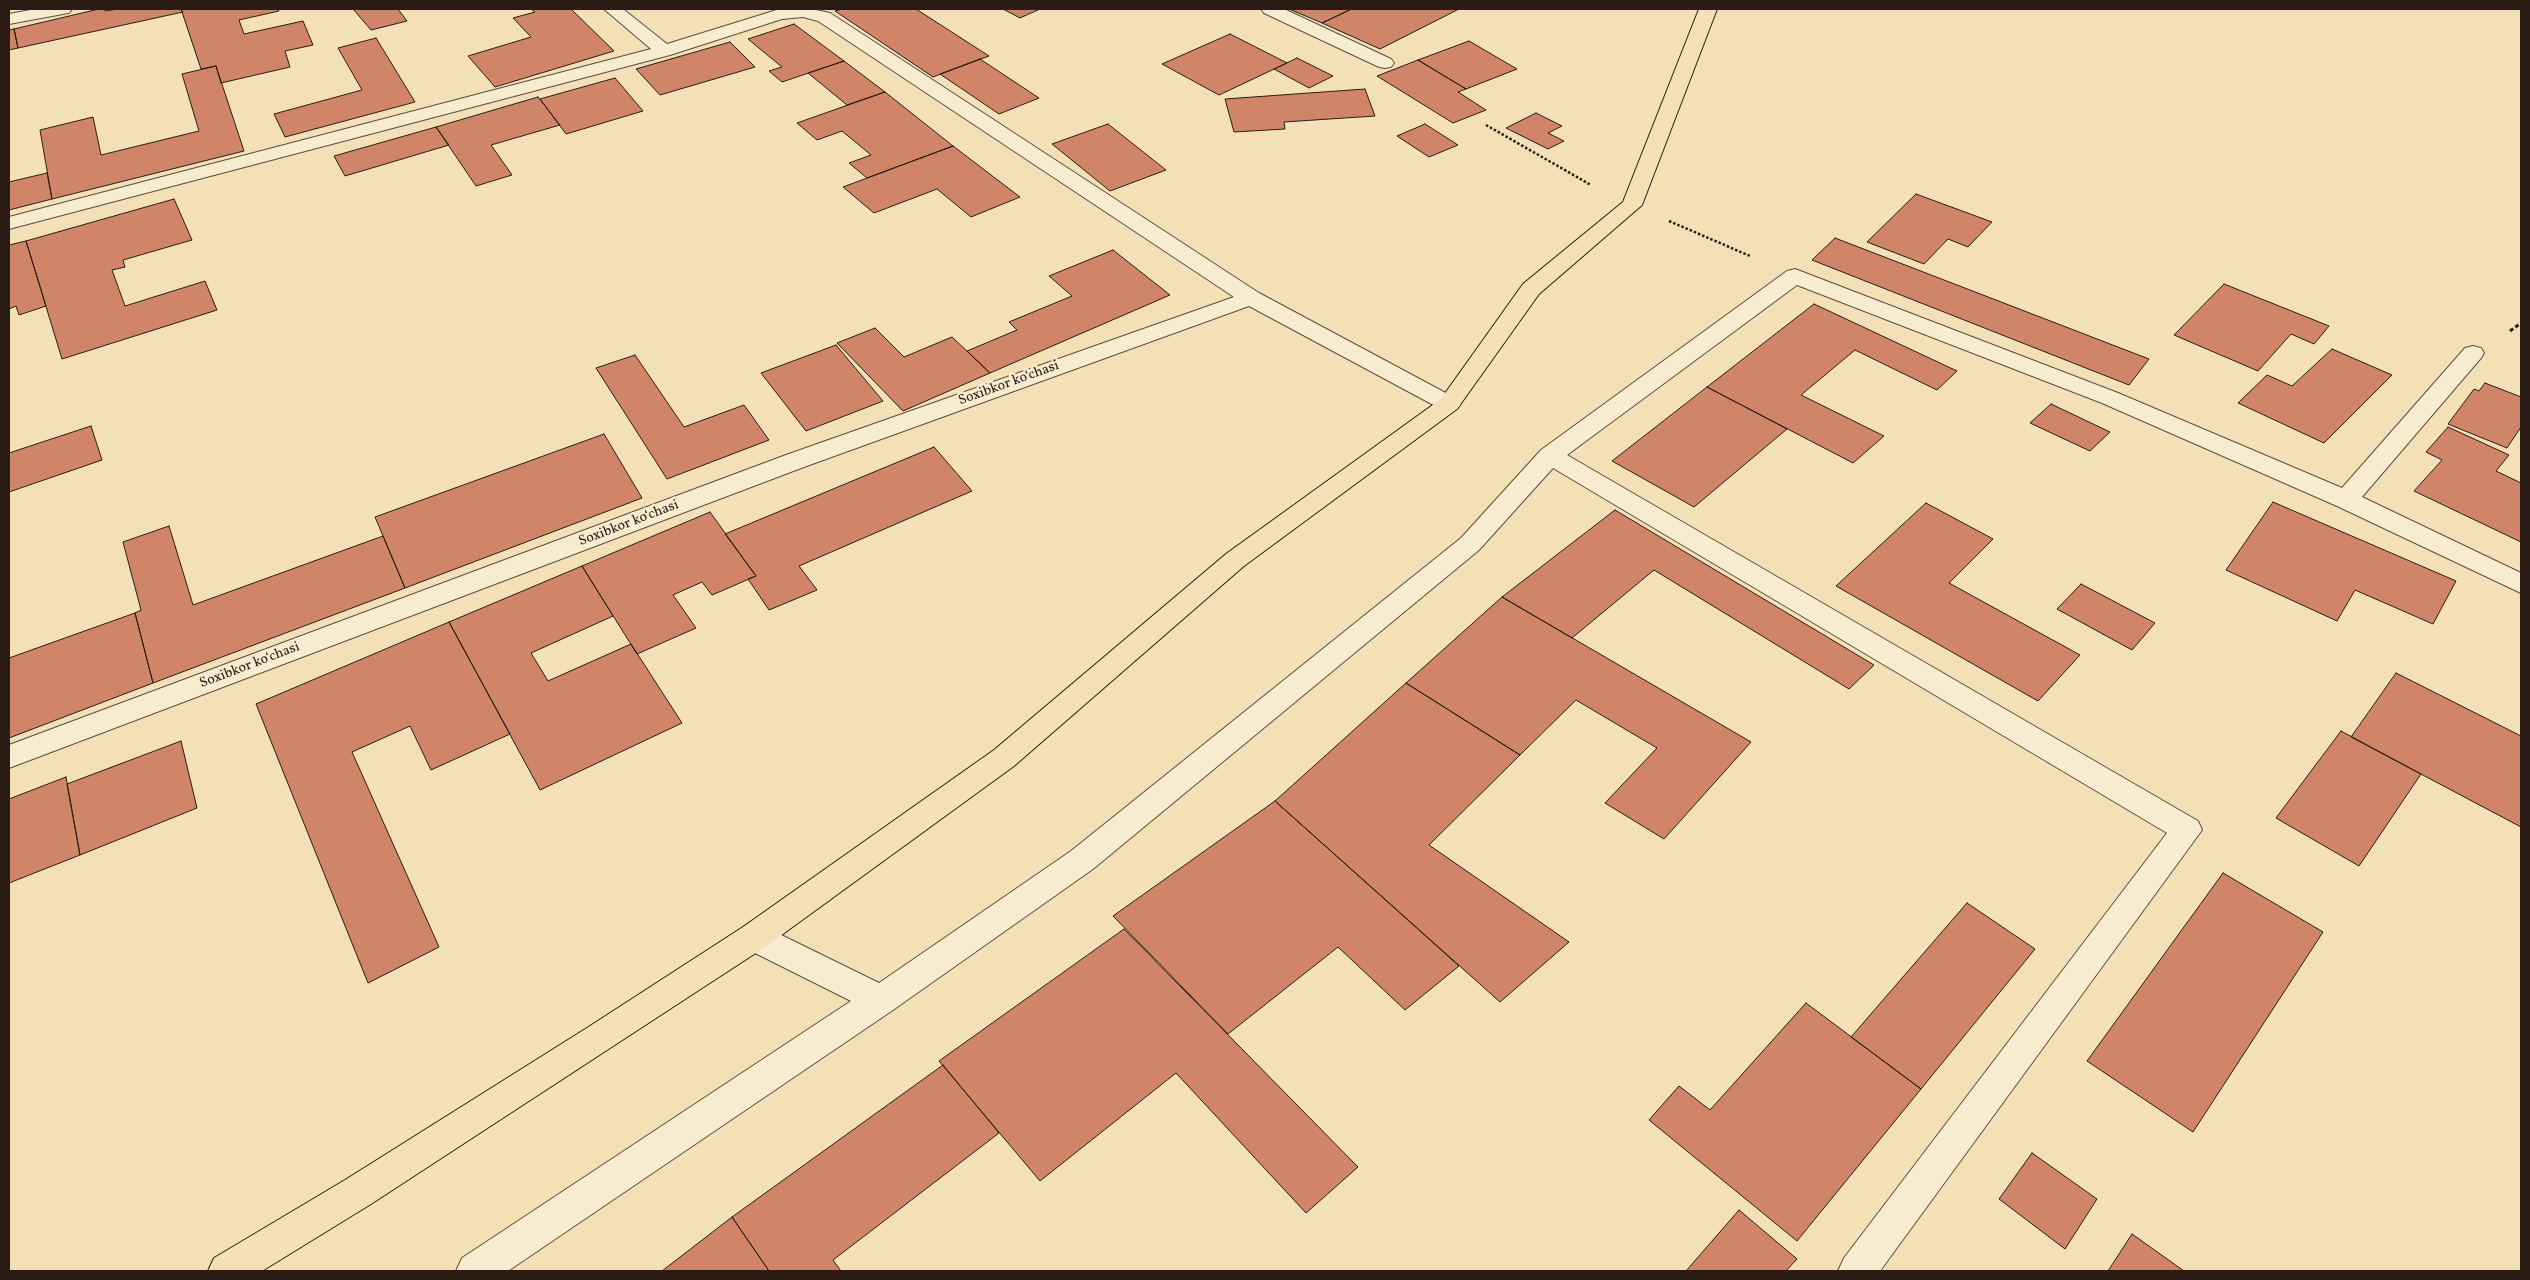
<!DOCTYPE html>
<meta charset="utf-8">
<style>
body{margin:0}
#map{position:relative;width:2530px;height:1280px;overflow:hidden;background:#f3e0b6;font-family:Vollkorn,serif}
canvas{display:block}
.frame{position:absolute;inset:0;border:10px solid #2a1c15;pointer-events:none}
</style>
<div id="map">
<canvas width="2530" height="1280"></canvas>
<div class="frame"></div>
</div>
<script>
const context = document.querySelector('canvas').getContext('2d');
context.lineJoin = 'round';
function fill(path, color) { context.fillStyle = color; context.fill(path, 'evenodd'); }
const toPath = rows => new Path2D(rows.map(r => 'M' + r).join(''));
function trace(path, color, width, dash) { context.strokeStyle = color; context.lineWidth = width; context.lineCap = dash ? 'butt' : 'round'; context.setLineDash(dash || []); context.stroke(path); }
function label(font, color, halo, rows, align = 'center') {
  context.font = font + ' Vollkorn,serif'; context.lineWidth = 5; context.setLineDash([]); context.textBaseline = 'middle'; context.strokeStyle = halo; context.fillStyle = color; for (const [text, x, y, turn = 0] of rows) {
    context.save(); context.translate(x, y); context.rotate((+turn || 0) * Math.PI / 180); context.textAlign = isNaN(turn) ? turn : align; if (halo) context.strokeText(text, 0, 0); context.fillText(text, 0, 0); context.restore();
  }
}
const building = toPath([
 [99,9,104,9,105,11,118,9,181,9,183,12,18,48,14,29,99,9],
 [181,9,278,9,279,11,239,20,244,34,303,21,313,45,285,51,290,67,221,83,216,66,201,69,181,9],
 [353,9,398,9,407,21,371,30,353,9],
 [531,9,571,9,614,51,495,87,468,56,531,37,513,18,535,12,531,9],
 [842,9,916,9,989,56,933,77,835,11,842,9],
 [1003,9,1040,9,1020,18,1003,9],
 [1289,9,1346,9,1349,10,1322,23,1289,9],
 [1352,9,1459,9,1380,49,1322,23,1352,9],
 [794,24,844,61,782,82,769,71,782,67,748,39,794,24],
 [14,29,18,48,9,50,9,30,14,29],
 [1230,34,1287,63,1219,95,1162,64,1230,34],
 [376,38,415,102,285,137,274,114,362,90,338,48,376,38],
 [1469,41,1517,69,1466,89,1418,60,1469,41],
 [730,42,755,67,660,95,636,69,730,42],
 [1297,58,1333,76,1309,88,1274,69,1297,58],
 [980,59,1039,98,999,114,940,74,980,59],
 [1418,60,1466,89,1458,92,1486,110,1453,123,1377,76,1418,60],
 [844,61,885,92,847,105,808,73,844,61],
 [216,66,244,151,52,199,40,130,93,117,101,155,199,131,182,74,216,66],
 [615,78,643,111,566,134,540,99,615,78],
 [1365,89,1375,116,1284,122,1285,129,1234,132,1225,99,1365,89],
 [885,92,953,146,867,178,849,163,871,155,842,131,817,140,797,123,885,92],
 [538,97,560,125,491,145,512,175,476,186,436,127,538,97],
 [1536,113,1562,126,1548,133,1564,141,1548,149,1506,128,1536,113],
 [1108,124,1166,170,1110,191,1052,144,1108,124],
 [1425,124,1458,145,1429,157,1397,136,1425,124],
 [436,127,449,145,345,176,334,156,436,127],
 [953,146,1020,197,971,217,937,189,874,213,843,187,953,146],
 [47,173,52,199,9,210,9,182,47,173],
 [1916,194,1992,222,1968,247,1948,239,1924,264,1867,242,1916,194],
 [174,199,192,240,123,260,125,267,112,270,125,306,205,281,217,310,62,359,26,241,174,199],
 [1835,238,2149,359,2129,385,1812,260,1835,238],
 [26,241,46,306,19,315,16,306,9,309,9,245,26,241],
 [1113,250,1170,295,990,373,967,351,1017,330,1009,322,1072,296,1049,276,1113,250],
 [2224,284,2329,326,2314,344,2291,334,2258,371,2174,335,2224,284],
 [1814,304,1957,371,1937,390,1855,350,1801,395,1884,436,1853,463,1707,387,1814,304],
 [875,328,904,357,952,337,990,373,903,411,837,343,875,328],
 [836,345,883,401,806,431,761,373,836,345],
 [2332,349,2392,375,2324,443,2238,403,2267,375,2292,386,2332,349],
 [635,355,684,427,744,405,769,440,667,479,596,368,635,355],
 [2485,383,2521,397,2521,427,2507,448,2448,424,2474,389,2479,391,2485,383],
 [1707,387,1787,429,1694,507,1612,461,1707,387],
 [2051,404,2110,432,2090,451,2030,423,2051,404],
 [91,426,102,460,9,492,9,453,91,426],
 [2448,427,2509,455,2496,471,2521,483,2521,542,2414,491,2442,460,2426,452,2448,427],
 [604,434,642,498,405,588,375,517,604,434],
 [934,447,972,491,799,566,817,590,769,610,748,579,756,576,725,534,934,447],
 [2273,502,2456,581,2433,624,2355,590,2337,621,2226,570,2273,502],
 [1926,503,1993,539,1949,583,2080,655,2038,701,1836,586,1926,503],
 [1615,510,1874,665,1849,689,1654,570,1572,638,1502,597,1615,510],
 [710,512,756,576,712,595,702,582,673,595,696,628,637,654,582,566,710,512],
 [169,526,193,605,383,536,405,588,153,683,135,613,141,610,123,542,169,526],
 [582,566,613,616,531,653,548,681,631,644,682,723,540,790,449,622,582,566],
 [2081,584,2155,623,2132,650,2057,609,2081,584],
 [1502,597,1751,742,1664,839,1605,803,1657,748,1576,700,1520,755,1406,683,1502,597],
 [135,613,153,683,9,738,9,658,135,613],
 [449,622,510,734,431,770,410,726,352,752,439,947,368,983,256,704,449,622],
 [2396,673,2521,736,2521,827,2351,737,2396,673],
 [1406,683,1520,755,1429,845,1569,942,1500,1002,1275,801,1406,683],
 [2341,731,2421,774,2359,866,2276,818,2341,731],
 [181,741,197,808,80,855,67,784,181,741],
 [66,777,80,855,9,883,9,799,66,777],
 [1275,801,1459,966,1405,1010,1338,947,1228,1034,1113,916,1275,801],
 [2223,873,2323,932,2193,1132,2087,1061,2223,873],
 [1967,903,2035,949,1921,1089,1851,1037,1967,903],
 [1124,929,1358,1167,1306,1213,1176,1073,1040,1181,939,1061,1124,929],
 [1806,1003,1921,1089,1797,1241,1649,1120,1679,1086,1710,1110,1806,1003],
 [943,1065,999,1133,833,1260,841,1271,769,1271,732,1217,943,1065],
 [2032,1153,2097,1199,2065,1249,1999,1199,2032,1153],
 [1739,1210,1797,1259,1786,1271,1686,1271,1739,1210],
 [732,1217,769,1271,662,1271,732,1217],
 [2132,1234,2184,1271,2108,1271,2132,1234]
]);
fill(building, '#d08569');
trace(building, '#2a1c15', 1);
const minor = toPath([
 [36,9,72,9,69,13,63,14,9,24,9,14,36,9],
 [604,9,623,9,667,44,780,9,811,9,830,13,1259,293,1457,399,1461,404,1457,409,1449,411,1441,409,1249,306,804,467,9,768,9,745,786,455,1234,297,818,21,803,17,782,19,670,55,9,229,9,217,651,49,604,9],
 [1261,9,1284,9,1391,59,1394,63,1391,67,1385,68,1379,67,1264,13,1261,9],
 [1795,269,2118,393,2342,488,2465,348,2473,346,2481,348,2484,353,2481,358,2362,497,2521,573,2521,593,2337,506,2102,403,1797,285,1567,455,2198,821,2202,830,1880,1271,1838,1271,1844,1258,2167,833,1553,468,1479,550,1093,869,893,1010,508,1271,456,1271,462,1258,851,1001,743,947,738,937,743,927,754,923,765,927,879,983,1071,851,1461,538,1541,450,1787,271,1795,269]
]);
const primary = toPath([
 [1699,9,1717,9,1642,205,1539,294,1457,409,1244,566,1014,766,765,947,371,1204,262,1271,208,1271,214,1258,345,1180,590,1026,743,927,994,750,1226,554,1441,399,1523,284,1623,202,1699,9]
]);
trace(minor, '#5c4d3d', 2);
trace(primary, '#2a1c15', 2);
trace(toPath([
 [1486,125,1591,185],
 [1669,221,1750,256]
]), '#2a1c15', 2.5, [2.5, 2]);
trace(toPath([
 [2510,331,2521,323]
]), '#2a1c15', 3, [4, 2.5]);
fill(minor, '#f7ebd0');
fill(primary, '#f3e0b6');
label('14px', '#2a1c15', '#f7ebd0', [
 ["Soxibkor koʻchasi",1009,384,-20],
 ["Soxibkor koʻchasi",629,524,-21],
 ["Soxibkor koʻchasi",250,666,-21]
]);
</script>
